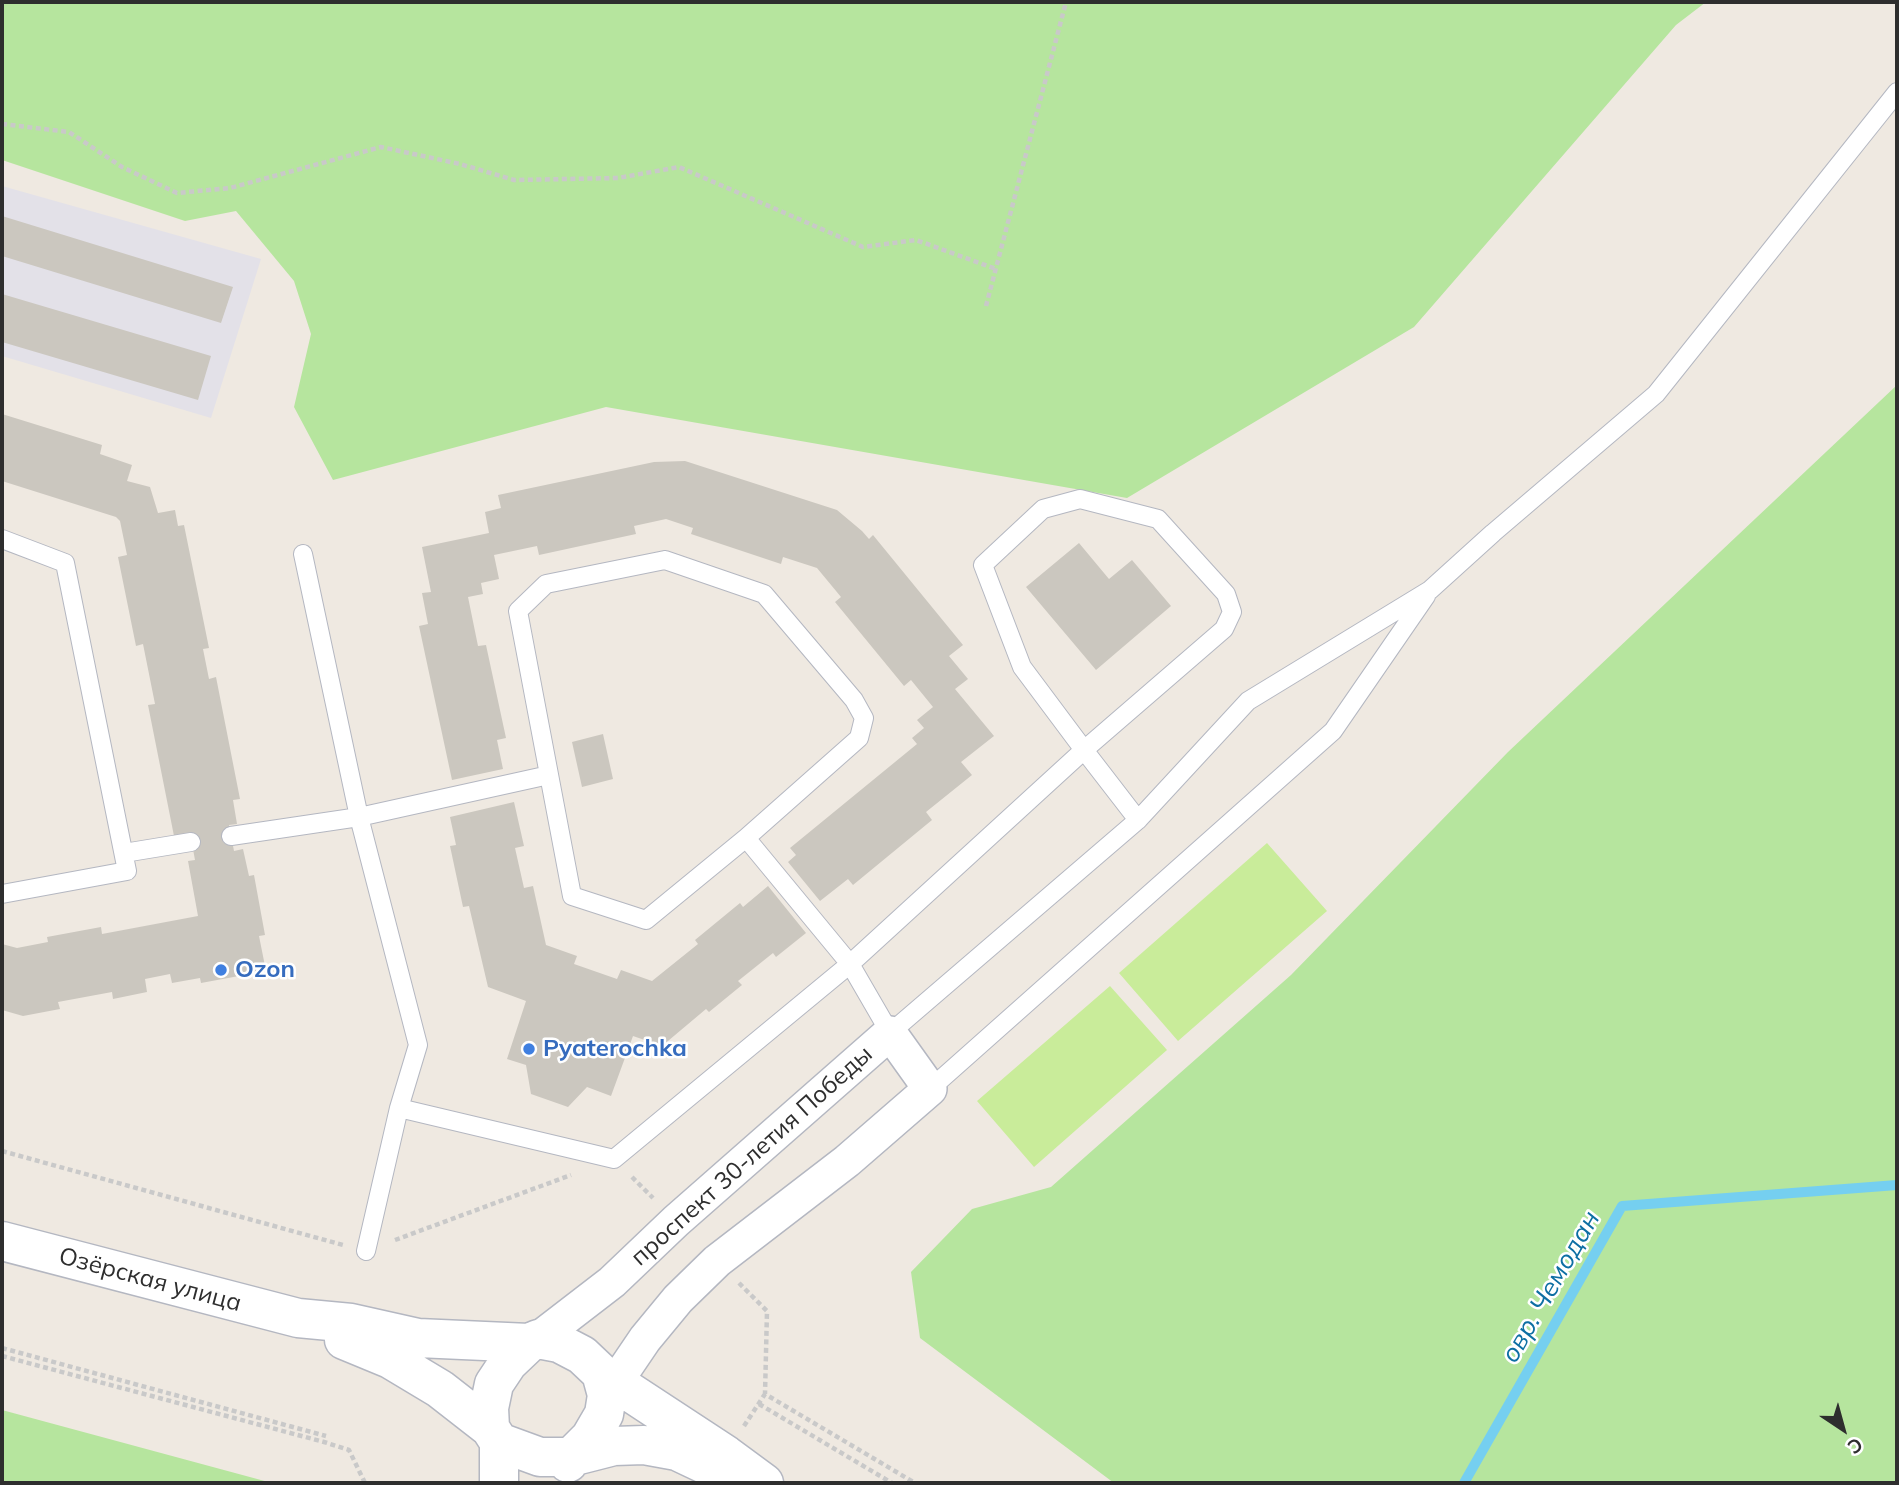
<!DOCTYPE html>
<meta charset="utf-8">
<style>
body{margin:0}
#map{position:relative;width:1899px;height:1485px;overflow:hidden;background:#efe9e1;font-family:Mulish,sans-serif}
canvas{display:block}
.frame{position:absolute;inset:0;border:4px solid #2e2e2e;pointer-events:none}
.north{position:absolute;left:1808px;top:1394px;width:70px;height:70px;-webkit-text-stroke:5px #fff;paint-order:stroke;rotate:144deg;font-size:19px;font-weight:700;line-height:28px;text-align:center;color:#2e2e2e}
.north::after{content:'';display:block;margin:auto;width:24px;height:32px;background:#2e2e2e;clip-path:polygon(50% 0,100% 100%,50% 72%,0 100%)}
</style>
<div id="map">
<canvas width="1899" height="1485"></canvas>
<div class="frame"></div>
<div class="north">С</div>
</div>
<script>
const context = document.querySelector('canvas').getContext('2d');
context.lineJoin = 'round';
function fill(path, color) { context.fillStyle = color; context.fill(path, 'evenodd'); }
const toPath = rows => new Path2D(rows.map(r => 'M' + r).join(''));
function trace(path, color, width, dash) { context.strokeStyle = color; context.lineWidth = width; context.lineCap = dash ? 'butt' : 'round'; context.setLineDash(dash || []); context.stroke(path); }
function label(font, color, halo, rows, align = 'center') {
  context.font = font + ' Mulish,sans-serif'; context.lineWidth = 5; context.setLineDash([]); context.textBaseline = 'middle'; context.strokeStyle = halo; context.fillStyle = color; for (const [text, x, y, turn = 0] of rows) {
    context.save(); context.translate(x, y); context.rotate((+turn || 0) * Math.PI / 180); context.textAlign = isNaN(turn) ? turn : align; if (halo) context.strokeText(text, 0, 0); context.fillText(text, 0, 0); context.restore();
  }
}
fill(toPath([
 [2,186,261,259,211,418,2,356]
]), '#e3e1e8');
fill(toPath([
 [2,2,1706,2,1676,25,1414,327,1127,498,606,407,333,480,294,407,311,334,294,281,236,211,185,221,2,160],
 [1897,385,1897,1483,1114,1483,920,1338,911,1272,972,1209,1051,1187,1291,975,1508,752],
 [2,1410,272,1483,2,1483]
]), '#b6e59e');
fill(toPath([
 [1267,843,1327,911,1178,1041,1119,973],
 [1110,986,1167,1050,1034,1167,977,1101]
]), '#c9ec9a');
trace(toPath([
 [1464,1483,1622,1206,1897,1185]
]), '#75cff0', 10);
fill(toPath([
 [2,216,233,287,221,323,2,256],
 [2,294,211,356,198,400,2,342],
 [2,414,102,445,100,454,132,465,127,481,150,487,158,513,175,510,178,526,184,525,209,648,203,649,209,679,216,677,240,799,233,800,237,824,229,825,234,851,243,849,249,876,254,875,265,935,259,936,266,971,201,983,200,978,172,983,170,974,145,979,147,992,113,999,112,992,58,1002,60,1009,23,1016,2,1010,2,944,17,948,48,942,47,937,101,927,102,934,198,916,188,861,195,860,190,833,174,836,148,705,155,704,143,644,136,646,118,557,127,555,120,521,116,517,2,481],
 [685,461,837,510,862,531,869,539,873,535,963,645,949,656,968,679,955,689,994,736,961,762,972,775,926,812,932,820,853,885,848,879,820,901,788,862,796,855,790,848,917,744,912,738,924,728,917,720,933,707,911,680,904,686,835,602,841,597,817,568,783,557,781,564,691,534,693,528,666,519,634,526,636,534,539,555,537,546,494,555,499,579,481,583,483,594,468,597,478,646,486,645,506,738,497,740,503,769,452,780,419,626,428,624,422,593,431,592,422,547,489,533,485,512,501,508,498,495,654,462],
 [1079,543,1109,579,1132,560,1171,606,1096,670,1026,587],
 [603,734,613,779,582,787,572,742],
 [514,802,524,846,515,848,524,888,533,886,546,945,577,956,574,964,617,979,621,970,652,981,698,944,695,940,740,903,743,907,768,886,806,933,776,957,773,953,738,981,742,985,709,1012,706,1009,662,1046,633,1036,611,1096,587,1087,568,1107,531,1094,526,1065,507,1059,526,1001,488,987,469,906,463,907,450,846,456,845,450,817]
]), '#cbc7bf');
const lane = toPath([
 [2,539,65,563,127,871,2,894],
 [665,560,764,594,854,700,864,718,859,738,746,838,646,920,572,896,518,611,546,584,665,560],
 [231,836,359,817,303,554],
 [746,838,850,964,890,1033,1138,820,1248,701,1430,590,1493,533,1656,394,1897,92],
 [124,853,191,842],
 [930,1089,1333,731,1426,596],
 [399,1108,614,1159,850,964,1084,750,1224,629,1232,612,1226,594,1158,519,1080,499,1043,509,983,565,1022,667,1084,750,1138,820],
 [366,1251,399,1108,418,1045,359,817,549,775]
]);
const street = toPath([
 [538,1339,612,1282,676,1221,890,1033,930,1089,847,1161,717,1261,678,1299,645,1339,607,1395]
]);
const secondary = toPath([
 [2,1241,298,1318,351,1323,418,1338,529,1343],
 [344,1340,390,1359,440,1389,490,1428],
 [568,1463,571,1457,590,1438,604,1414,607,1395,601,1373],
 [499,1483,499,1442],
 [751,1483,717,1470,677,1451,644,1445,614,1446,571,1457,540,1457,499,1442,490,1428,489,1408,494,1384,508,1363,529,1343,538,1339,559,1343,582,1355,601,1373,726,1455,764,1483]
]);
trace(lane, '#b4b7c1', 20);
trace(street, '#b4b7c1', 36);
trace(secondary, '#b4b7c1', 41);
trace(toPath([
 [2,124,69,132,122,167,177,193,230,188,381,147,460,164,514,180,618,178,679,167,863,247,916,240,996,269],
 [986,306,1066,2],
 [2,1151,343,1245],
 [632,1177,653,1198],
 [395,1240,571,1175],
 [739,1283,767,1311,765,1394,915,1483],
 [2,1348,326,1436],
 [2,1356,324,1442,349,1450,365,1483],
 [759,1404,892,1483],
 [744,1426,765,1394]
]), '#c9c9c9', 4.5, [5, 3.5]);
trace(lane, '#fff', 18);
trace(street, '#fff', 33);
trace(secondary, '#fff', 38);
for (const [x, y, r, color] of [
 [221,970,7,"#3f7fe0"],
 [529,1049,7,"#3f7fe0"]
]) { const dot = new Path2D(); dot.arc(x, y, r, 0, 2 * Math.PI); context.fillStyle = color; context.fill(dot); trace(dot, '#fff', 2.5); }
label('bold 24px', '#366cbe', '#fff', [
 ["Ozon",235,970],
 ["Pyaterochka",543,1049]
], 'left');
label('24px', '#2e2e2e', '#fff', [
 ["проспект 30-летия Победы",752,1156,-42],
 ["Озёрская улица",150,1280,15]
]);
label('italic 26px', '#0d6fa3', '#fff', [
 ["овр. Чемодан",1551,1287,-60]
]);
</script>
